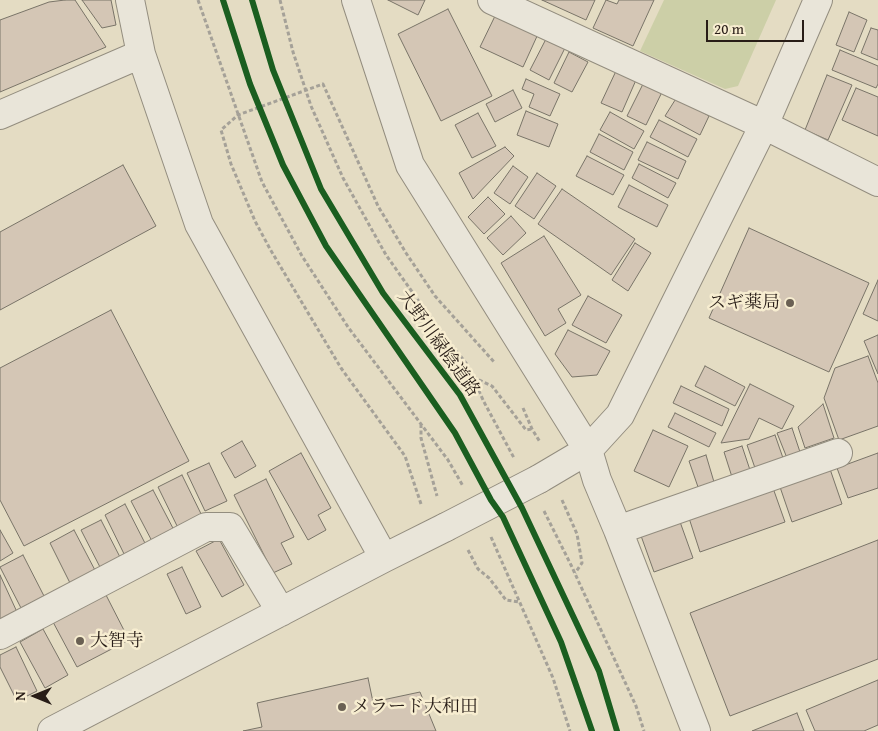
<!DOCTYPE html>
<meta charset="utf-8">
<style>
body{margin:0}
#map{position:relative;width:878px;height:731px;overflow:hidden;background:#e4dcc3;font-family:"Gentium Book Plus",serif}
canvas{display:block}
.north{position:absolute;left:10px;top:671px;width:50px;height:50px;-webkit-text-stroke:4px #f7edd0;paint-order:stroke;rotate:270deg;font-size:14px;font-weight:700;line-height:20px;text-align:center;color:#281d17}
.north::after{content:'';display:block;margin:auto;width:18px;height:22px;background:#281d17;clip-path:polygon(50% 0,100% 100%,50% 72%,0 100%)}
.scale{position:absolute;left:706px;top:20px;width:98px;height:22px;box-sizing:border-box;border:2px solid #281d17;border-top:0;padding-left:6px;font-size:15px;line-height:18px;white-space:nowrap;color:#281d17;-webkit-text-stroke:4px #f7edd0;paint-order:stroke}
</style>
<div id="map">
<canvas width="878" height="731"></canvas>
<div class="north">N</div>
<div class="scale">20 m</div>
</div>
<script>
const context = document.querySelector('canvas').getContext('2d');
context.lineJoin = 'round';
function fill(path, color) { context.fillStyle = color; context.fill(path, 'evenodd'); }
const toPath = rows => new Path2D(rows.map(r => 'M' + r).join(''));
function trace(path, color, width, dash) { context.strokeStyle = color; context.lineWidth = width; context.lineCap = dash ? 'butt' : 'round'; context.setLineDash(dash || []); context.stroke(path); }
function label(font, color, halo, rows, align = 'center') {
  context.font = font + ' "Gentium Book Plus","Noto Serif JP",serif'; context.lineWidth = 5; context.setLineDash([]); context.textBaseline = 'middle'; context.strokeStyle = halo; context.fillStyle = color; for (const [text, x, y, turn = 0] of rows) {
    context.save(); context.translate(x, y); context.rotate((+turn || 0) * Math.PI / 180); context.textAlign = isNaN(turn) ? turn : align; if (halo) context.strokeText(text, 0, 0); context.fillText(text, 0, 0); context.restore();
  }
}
fill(toPath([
 [664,0,776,0,738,86,725,89,640,51]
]), '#cccfa7');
const building = toPath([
 [65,0,75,0,106,47,0,92,0,20,49,2,65,0],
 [82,0,111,0,116,25,102,28,82,0],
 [388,0,425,0,418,15,388,0],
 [542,0,595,0,586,20,542,0],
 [606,0,617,4,619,0,654,0,633,46,593,28,606,0],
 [448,9,492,96,441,121,398,34,448,9],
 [849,12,867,20,854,52,836,45,849,12],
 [496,14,538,34,523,67,480,47,496,14],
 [871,28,878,30,878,60,861,53,871,28],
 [546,39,565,48,549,80,530,70,546,39],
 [840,50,878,66,878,84,876,88,832,70,840,50],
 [569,52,588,62,572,92,554,83,569,52],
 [616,71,636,80,622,112,601,103,616,71],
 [827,75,852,85,828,140,805,130,827,75],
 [526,79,560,94,550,116,529,107,534,94,522,89,526,79],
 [645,80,663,90,646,125,627,116,645,80],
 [856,88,878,97,878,136,842,120,856,88],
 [513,90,522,108,495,122,486,104,513,90],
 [677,97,709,116,700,135,665,116,677,97],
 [526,111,558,124,549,147,517,135,526,111],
 [610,112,644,131,634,149,600,130,610,112],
 [478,113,496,146,472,158,455,125,478,113],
 [659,120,697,139,688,157,650,137,659,120],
 [599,134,633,152,624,170,590,152,599,134],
 [647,142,686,161,678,179,638,160,647,142],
 [505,147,514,156,473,199,459,173,505,147],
 [587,156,624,175,613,195,576,176,587,156],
 [639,164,676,183,668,198,632,178,639,164],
 [123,165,156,226,0,310,0,232,123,165],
 [513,166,528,177,510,204,494,193,513,166],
 [537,173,556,186,534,219,515,206,537,173],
 [629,185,668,205,657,227,618,207,629,185],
 [562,189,635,239,611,275,538,224,562,189],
 [488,197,505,214,484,234,468,217,488,197],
 [511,216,526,233,503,255,487,238,511,216],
 [749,228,869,283,829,372,709,318,749,228],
 [544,236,581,295,558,309,566,323,545,336,501,263,544,236],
 [635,243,651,253,628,291,612,280,635,243],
 [878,280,878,321,863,314,878,280],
 [588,296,622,315,606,343,572,325,588,296],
 [111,310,189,461,24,546,0,500,0,368,111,310],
 [568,330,610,351,597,375,572,377,555,354,568,330],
 [878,335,878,374,864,341,878,335],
 [868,356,878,383,878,426,839,440,824,398,835,368,868,356],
 [705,366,745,387,735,406,695,386,705,366],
 [750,384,794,406,782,429,759,418,749,439,721,443,750,384],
 [681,386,729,409,722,426,673,403,681,386],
 [823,404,834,438,805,448,798,427,823,404],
 [675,413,716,433,709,447,668,427,675,413],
 [792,428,800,452,787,458,777,433,792,428],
 [653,430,688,446,669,487,634,471,653,430],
 [775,435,783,458,755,468,747,445,775,435],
 [242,441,256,466,235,478,221,453,242,441],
 [742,446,750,470,732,477,724,452,742,446],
 [301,453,331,508,318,515,326,530,308,540,269,471,301,453],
 [878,453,878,488,848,498,837,468,878,453],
 [706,455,714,482,698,487,689,461,706,455],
 [209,463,227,501,205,511,187,473,209,463],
 [830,469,842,504,792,522,780,487,830,469],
 [182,475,205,522,181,534,158,487,182,475],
 [266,479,294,537,281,543,292,564,273,573,234,495,266,479],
 [773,488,785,522,700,552,689,518,773,488],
 [153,490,176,534,154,545,131,501,153,490],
 [125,504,148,549,127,560,105,515,125,504],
 [679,519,693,558,654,572,640,533,679,519],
 [101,520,122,561,102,571,81,530,101,520],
 [0,530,13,553,0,561,0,530],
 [74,530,97,574,72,587,50,543,74,530],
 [219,539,244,585,222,597,196,551,219,539],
 [878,540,878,659,730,716,690,613,878,540],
 [23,555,44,596,21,608,0,567,23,555],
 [182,567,201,607,186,614,167,574,182,567],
 [0,575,17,612,0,621,0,575],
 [106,595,129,640,77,667,53,622,106,595],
 [43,629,68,675,45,688,20,642,43,629],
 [16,647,37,691,17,701,0,667,0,655,16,647],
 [368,678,373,702,420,692,436,731,243,731,262,727,257,703,368,678],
 [878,680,878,725,864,731,815,731,806,710,878,680],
 [797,713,804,731,752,731,797,713]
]);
fill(building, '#d4c6b5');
trace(building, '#797468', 1);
const minor = toPath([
 [130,0,141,54,199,224,384,558],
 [356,0,410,165,588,450,597,480,618,530,696,731],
 [492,0,764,125,878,182],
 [0,115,141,54],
 [539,479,588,450,620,415,764,125,818,0],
 [618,530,838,453],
 [0,635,206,527,230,527,281,612],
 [52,731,384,558,446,527]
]);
trace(minor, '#938d7f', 30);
trace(toPath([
 [198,0,262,182,302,256,348,327,448,460,463,486],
 [280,0,293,52,311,106,343,178,386,255,437,327,466,363,484,402,514,458],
 [473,377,492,386,526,430,532,429],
 [523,408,532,429,540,442],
 [421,424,421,438,437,496],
 [562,500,577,534,582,563,575,573],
 [421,504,405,456,341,368,270,249,255,221,231,164,221,130,238,115,323,84,378,206,406,253,435,296,495,363],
 [544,511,571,565,636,706,644,731],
 [491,537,553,678,570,731],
 [468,550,478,569,489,578,506,600,519,602]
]), '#a5a198', 3, [4, 2.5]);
trace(minor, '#e9e5d9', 28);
const minorBridge = toPath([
 [446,527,539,479]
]);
trace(minorBridge, '#938d7f', 30, []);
trace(minorBridge, '#e9e5d9', 28);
trace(toPath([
 [223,0,250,84,283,165,326,246,455,433,491,500,503,517,561,642,592,731],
 [252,0,273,70,321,189,383,293,460,395,522,508,599,671,617,731]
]), '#1b5e20', 6);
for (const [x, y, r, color] of [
 [790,303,5,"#6a6053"],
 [80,641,5,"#6a6053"],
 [342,707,5,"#6a6053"]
]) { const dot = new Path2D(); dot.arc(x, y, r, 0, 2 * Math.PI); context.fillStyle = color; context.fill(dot); trace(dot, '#f7edd0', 2); }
label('18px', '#281d17', '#f7edd0', [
 ["スギ薬局",780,303,"right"],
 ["大智寺",90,641],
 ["メラード大和田",352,707]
], 'left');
label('18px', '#281d17', '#f7edd0', [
 ["大野川緑陰道路",438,344,54]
]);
</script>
